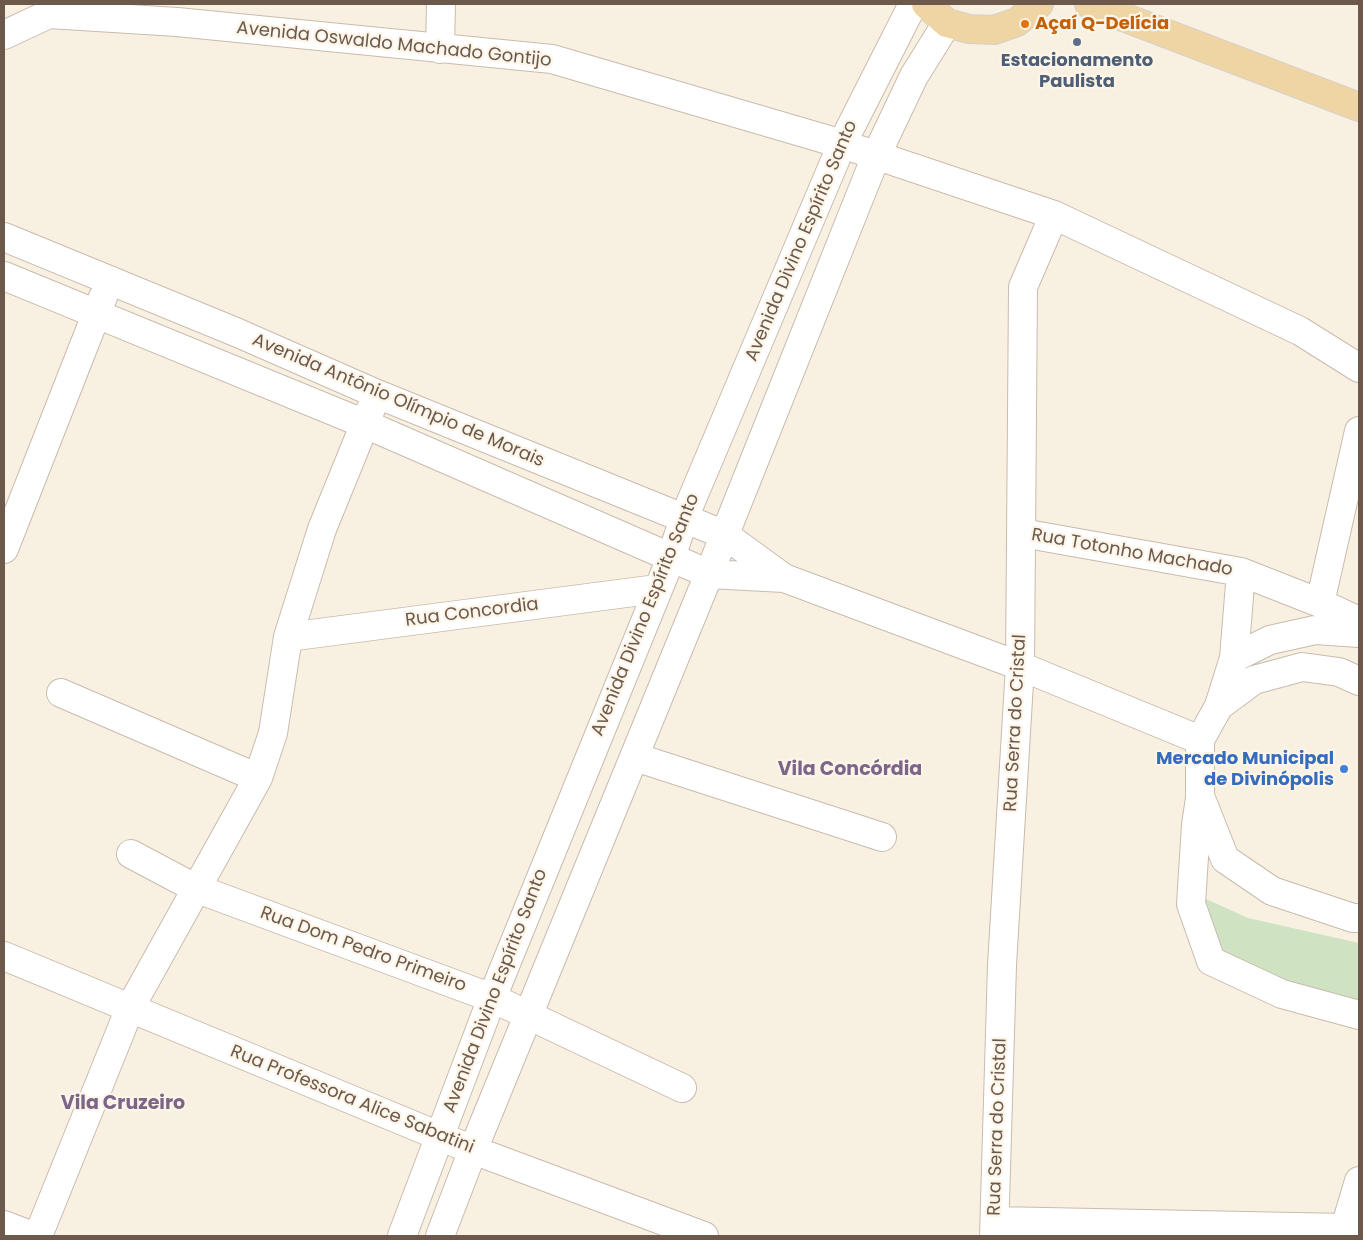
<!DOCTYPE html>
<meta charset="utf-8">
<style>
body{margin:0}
#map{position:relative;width:1363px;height:1240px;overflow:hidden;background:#f8f1e2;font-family:Poppins,sans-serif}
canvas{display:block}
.frame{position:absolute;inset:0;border:5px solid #6c594c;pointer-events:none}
</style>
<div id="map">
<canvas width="1363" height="1240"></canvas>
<div class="frame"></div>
</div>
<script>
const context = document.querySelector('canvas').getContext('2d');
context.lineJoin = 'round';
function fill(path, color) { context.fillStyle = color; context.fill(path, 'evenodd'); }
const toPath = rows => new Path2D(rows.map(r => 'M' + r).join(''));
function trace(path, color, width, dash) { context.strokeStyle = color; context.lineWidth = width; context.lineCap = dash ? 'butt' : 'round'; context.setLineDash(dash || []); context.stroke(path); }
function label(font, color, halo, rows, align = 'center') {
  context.font = font + ' Poppins,sans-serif'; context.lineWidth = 4.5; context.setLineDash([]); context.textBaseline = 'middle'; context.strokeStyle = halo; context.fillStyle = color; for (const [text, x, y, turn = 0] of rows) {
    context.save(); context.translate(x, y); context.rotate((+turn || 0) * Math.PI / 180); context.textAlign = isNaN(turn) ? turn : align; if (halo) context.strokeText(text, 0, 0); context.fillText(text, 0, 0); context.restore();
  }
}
fill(toPath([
 [1204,898,1248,918,1359,943,1359,1006,1290,987,1225,957]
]), '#cfe3c3');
const minor = toPath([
 [4,35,49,14,177,22,552,59,842,144,1054,215,1300,331,1359,368],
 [440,49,441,4],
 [4,237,238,333,377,394,725,535,784,578,1020,666,1200,740],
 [4,276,365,424,709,574,784,578],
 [1022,533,1241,572,1320,603,1359,621],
 [4,549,103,297],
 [1320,603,1359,431],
 [288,637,657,589],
 [1234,658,1241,572],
 [1359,681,1339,672,1302,667,1254,680,1219,706,1200,740,1200,796,1225,859,1272,891,1353,918,1359,918],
 [61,693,258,778],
 [1219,706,1234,658,1270,640,1315,630,1359,633],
 [635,757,882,837],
 [1200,798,1196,825,1191,904,1211,961,1282,994,1359,1015],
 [131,854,195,888,492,998,682,1088],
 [4,956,473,1150,704,1236],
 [995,1221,1345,1228],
 [4,1225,33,1236],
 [38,1236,130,1008,258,778,273,733,288,637,322,529,377,394],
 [402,1236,492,998,671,558,684,518,842,144,913,4],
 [440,1236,473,1150,709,574,876,156,914,76,947,23],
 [994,1236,1002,965,1020,666,1023,287,1054,215],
 [1345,1236,1345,1228,1359,1181]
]);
const major = toPath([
 [926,4,947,23,969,29,994,30,1017,22,1039,4],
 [1089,4,1359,107]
]);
trace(minor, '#c9bbae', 30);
trace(major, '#d6d1cd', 30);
trace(minor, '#fff', 28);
trace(major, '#efd5a3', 28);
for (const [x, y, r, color] of [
 [1025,24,5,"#e8710a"],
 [1077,42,5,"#5c6f8a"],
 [1344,769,5,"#3f7fe0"]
]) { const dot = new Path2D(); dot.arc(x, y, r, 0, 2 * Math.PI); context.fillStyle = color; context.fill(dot); trace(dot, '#fcf5e8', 2); }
label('bold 18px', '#c56008', '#fcf5e8', [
 ["Açaí Q-Delícia",1035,24]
], 'left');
label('18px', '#6c594c', '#fcf5e8', [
 ["Avenida Oswaldo Machado Gontijo",394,45,6],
 ["Avenida Divino Espírito Santo",802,241,-67],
 ["Avenida Antônio Olímpio de Morais",398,401,23],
 ["Rua Totonho Machado",1132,553,10],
 ["Rua Concordia",472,613,-7],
 ["Avenida Divino Espírito Santo",646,615,-68],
 ["Rua Serra do Cristal",1016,723,-87],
 ["Rua Dom Pedro Primeiro",363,950,20],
 ["Avenida Divino Espírito Santo",496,991,-69],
 ["Rua Professora Alice Sabatini",352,1100,22],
 ["Rua Serra do Cristal",998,1127,-88]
]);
label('bold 18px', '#4e5e75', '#fcf5e8', [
 ["Estacionamento",1077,61],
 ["Paulista",1077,82]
]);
label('bold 18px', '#366cbe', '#fcf5e8', [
 ["Mercado Municipal",1334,759],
 ["de Divinópolis",1334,780]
], 'right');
label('bold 19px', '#7d6589', '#fcf5e8', [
 ["Vila Concórdia",850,770],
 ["Vila Cruzeiro",123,1104]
]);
</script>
